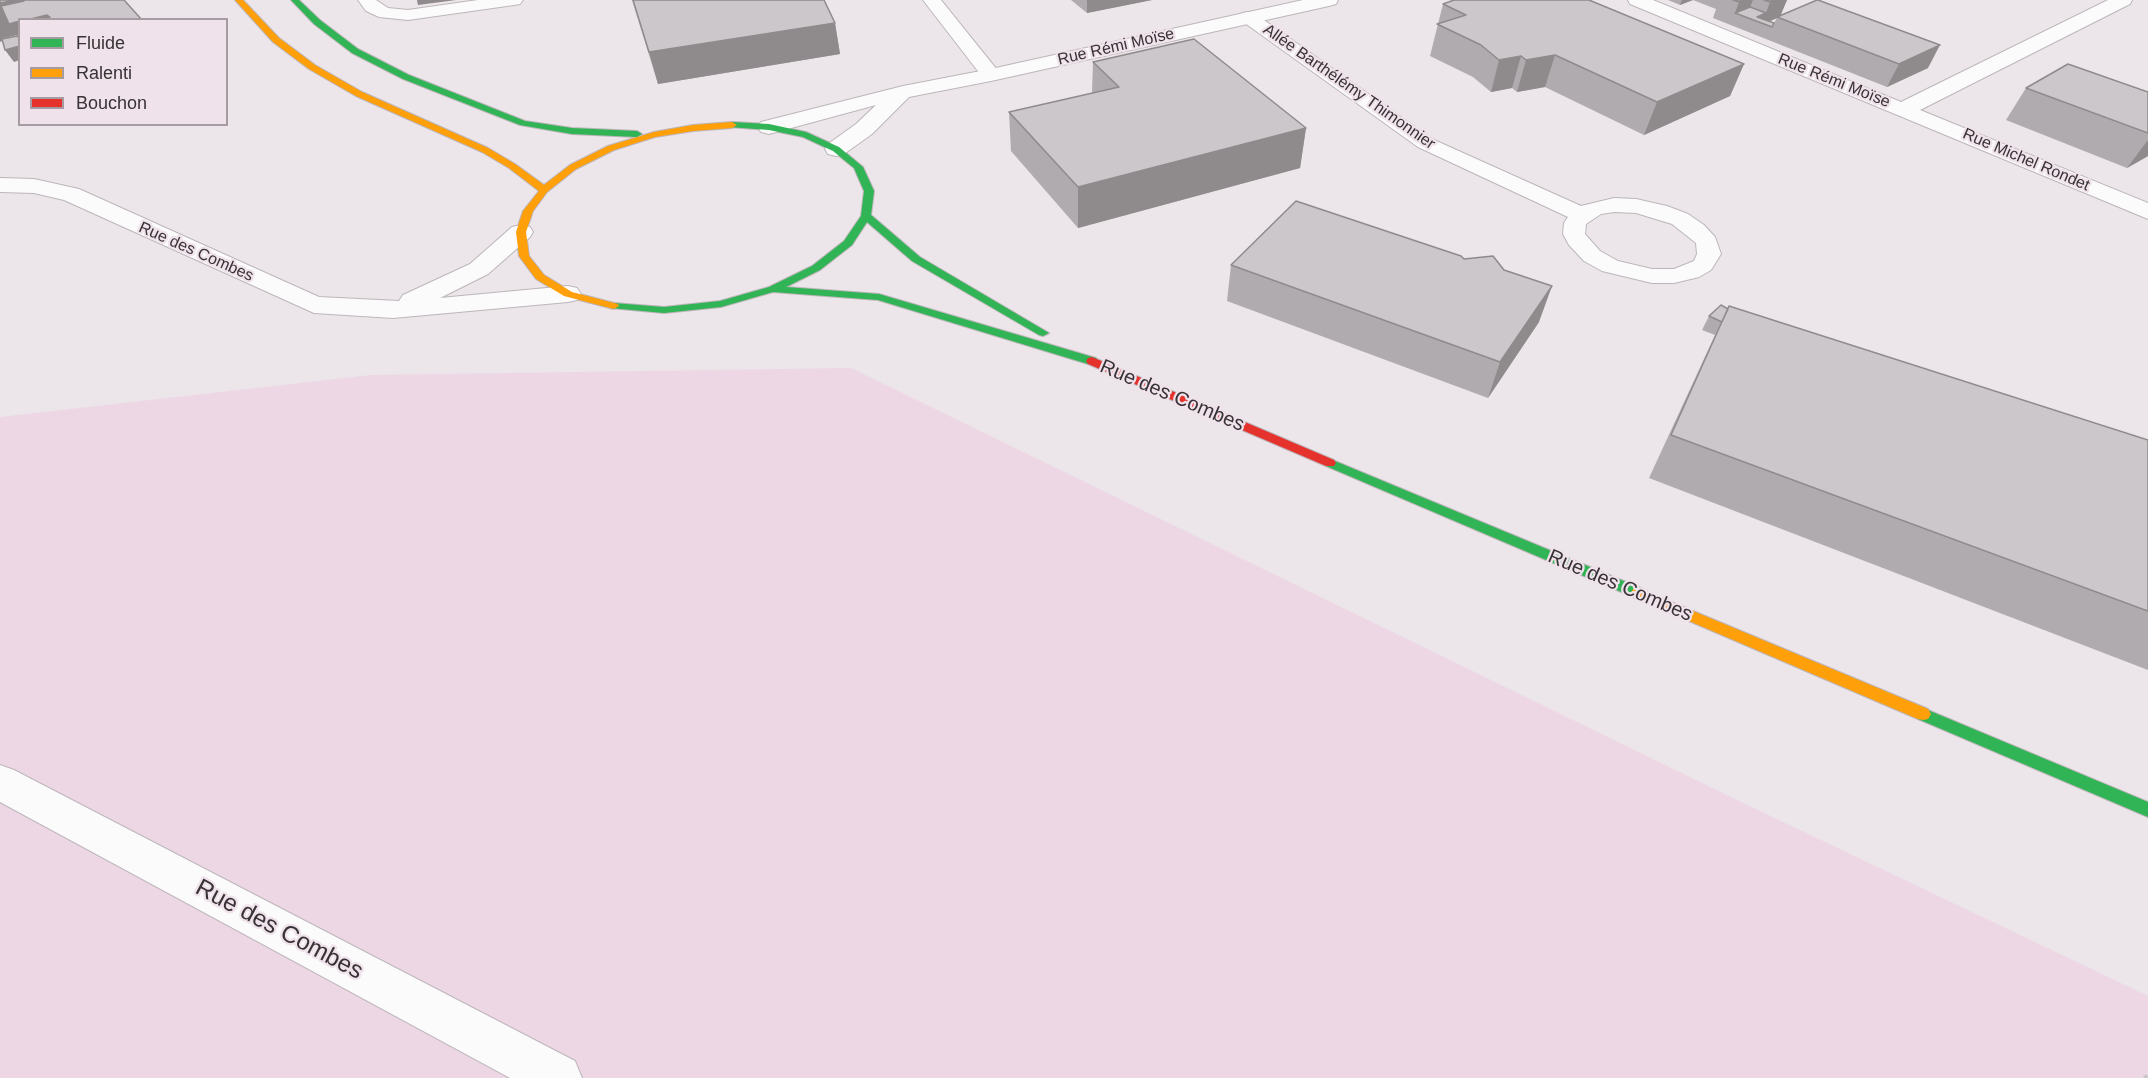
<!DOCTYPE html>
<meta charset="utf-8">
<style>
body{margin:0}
#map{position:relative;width:2148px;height:1078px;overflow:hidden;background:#ece5e9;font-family:Helvetica,sans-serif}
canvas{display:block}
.legend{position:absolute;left:18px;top:18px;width:210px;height:108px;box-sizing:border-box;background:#efe2ea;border:2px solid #a59ca2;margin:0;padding:8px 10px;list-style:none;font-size:18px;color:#373235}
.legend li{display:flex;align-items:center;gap:12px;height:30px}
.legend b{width:30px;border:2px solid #a59ca2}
</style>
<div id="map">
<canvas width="2148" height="1078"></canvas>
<ul class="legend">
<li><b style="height:8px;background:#30b455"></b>Fluide</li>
<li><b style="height:8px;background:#ff9f0a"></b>Ralenti</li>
<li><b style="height:8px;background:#e5322d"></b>Bouchon</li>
</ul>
</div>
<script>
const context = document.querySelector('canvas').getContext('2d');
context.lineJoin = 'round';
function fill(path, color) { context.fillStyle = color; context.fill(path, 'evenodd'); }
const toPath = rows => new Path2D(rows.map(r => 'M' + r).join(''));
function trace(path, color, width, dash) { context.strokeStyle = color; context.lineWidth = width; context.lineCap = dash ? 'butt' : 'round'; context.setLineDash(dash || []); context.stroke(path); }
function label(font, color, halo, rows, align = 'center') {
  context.font = font + ' Helvetica,sans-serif'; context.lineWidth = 4.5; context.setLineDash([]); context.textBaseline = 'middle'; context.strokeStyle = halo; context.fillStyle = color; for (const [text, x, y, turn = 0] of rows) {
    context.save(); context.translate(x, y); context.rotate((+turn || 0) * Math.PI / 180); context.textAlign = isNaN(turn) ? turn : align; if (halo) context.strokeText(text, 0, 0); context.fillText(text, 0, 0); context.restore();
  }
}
fill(toPath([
 [851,368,1737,800,2148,996,2148,1078,0,1078,0,417,371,375]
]), '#edd7e5');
const lane = toPath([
 [358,0,376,0,388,8,408,10,478,0,523,0,520,4,514,5,408,20,379,17,366,11,358,0],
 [923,0,941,0,998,71,1000,75,998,79,984,79,923,0],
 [1248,12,1254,13,1432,139,1581,206,1614,198,1636,199,1667,206,1688,214,1704,225,1715,237,1721,254,1711,270,1699,277,1674,283,1652,283,1602,271,1584,261,1569,245,1563,234,1564,223,1568,217,1418,147,1242,21,1239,17,1242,13,1248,12],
 [1614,212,1636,213,1672,224,1696,243,1697,254,1694,261,1674,269,1652,269,1618,261,1600,251,1585,234,1586,224,1601,214,1614,212]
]);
const street = toPath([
 [1303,0,1338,0,1336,4,1329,6,991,81,909,97,872,134,844,154,836,156,828,154,825,149,828,144,856,124,876,105,769,134,761,132,758,127,761,122,903,86,991,69,1303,0],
 [1628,0,1653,0,1901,102,2108,0,2132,0,2130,4,1920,110,2148,203,2148,219,1630,4,1628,0],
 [0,178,34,179,79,189,319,297,399,301,403,295,470,264,512,227,521,225,530,227,533,232,530,237,488,274,440,298,568,286,577,288,581,294,577,300,568,302,393,318,314,313,64,200,34,193,0,192,0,178],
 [0,765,14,770,575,1061,582,1078,510,1078,0,802,0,765]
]);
const fast = toPath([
 [291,0,299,0,320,20,358,49,409,75,525,121,572,128,637,131,642,134,637,137,572,134,520,125,403,79,352,53,314,24,291,0],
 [732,122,769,124,806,132,839,147,863,167,874,191,871,215,920,257,1049,333,1043,336,1039,335,912,261,867,222,852,245,820,270,786,287,879,294,1096,358,1098,361,1096,364,1088,364,878,300,773,292,721,307,664,313,610,308,610,304,614,303,664,307,720,301,769,287,812,266,844,241,861,216,864,191,854,168,833,151,803,137,769,130,729,127,727,125,732,122],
 [1330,459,1643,589,1645,593,1643,597,1638,598,1633,597,1326,466,1324,463,1326,460,1330,459],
 [1923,708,2148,802,2148,817,1918,719,1915,714,1918,709,1923,708]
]);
const slow = toPath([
 [235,0,243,0,279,38,315,65,362,92,488,148,515,164,544,185,570,165,608,146,654,132,693,125,732,122,737,125,732,128,693,131,655,137,614,150,576,169,547,192,533,211,526,232,529,256,544,275,572,292,618,304,619,306,614,309,610,308,564,296,536,279,519,256,516,232,523,211,539,191,509,168,482,152,356,96,309,69,273,42,235,0],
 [1638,588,1928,709,1931,714,1928,719,1923,720,1918,719,1633,597,1631,593,1633,589,1638,588]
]);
const jam = toPath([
 [1092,357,1334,460,1336,463,1334,466,1326,466,1088,364,1086,361,1088,358,1092,357]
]);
trace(lane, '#bcb6ba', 2);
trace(street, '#bcb6ba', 2);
trace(fast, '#bcb6ba', 2);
trace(slow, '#bcb6ba', 2);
trace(jam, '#bcb6ba', 2);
trace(toPath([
 [2144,1078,2148,1076]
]), '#c7c5c6', 4.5, [4, 6]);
fill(lane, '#fcfbfc');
fill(street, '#fcfbfc');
fill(fast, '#30b455');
fill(slow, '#ff9f0a');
fill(jam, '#e5322d');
fill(toPath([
 [632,0,824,0,835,23,840,54,658,84],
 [1071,0,1152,0,1087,13],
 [1668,0,1693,0,1680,5],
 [1693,0,1787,0,1780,15,1928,68,1887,87,1713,18,1716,9],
 [1777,18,1774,23,1769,21],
 [1443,4,1744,64,1730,96,1644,135,1545,87,1517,92,1512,88,1491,92,1473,77,1430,56],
 [1093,62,1306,128,1300,168,1078,228,1011,151,1009,112,1092,93],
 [2026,88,2148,92,2148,156,2127,168,2006,120],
 [1464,259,1539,322,1488,398,1227,301,1231,265],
 [1728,309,2148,440,2148,670,1649,478,1715,335,1702,330,1709,316]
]), '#afabae');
fill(toPath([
 [0,0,24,0,47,15,51,20,20,20,20,39,17,35,5,38,4,37,5,40,0,42],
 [417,0,456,0,418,5],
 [1087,0,1152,0,1087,13],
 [1682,0,1693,0,1680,5],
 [1745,0,1753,0,1746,17,1735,13,1739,2],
 [1776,0,1787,0,1780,17,1763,24,1757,17,1766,13,1770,2],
 [835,23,840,54,658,84,649,52],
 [1940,45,1928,68,1887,87,1899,64],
 [20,46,20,60,14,62,5,50],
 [1555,55,1545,87,1517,92,1526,60],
 [1521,56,1512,88,1491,92,1499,60],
 [1744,64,1730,96,1644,135,1657,102],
 [1306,128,1300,168,1078,228,1078,187],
 [2148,140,2148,156,2127,168],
 [1552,286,1539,322,1488,398,1500,362]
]), '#8f8b8d');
const building = toPath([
 [0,0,16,0,0,3,0,0],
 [23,0,124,0,142,20,40,20,50,17,47,15,27,20,20,20,20,21,9,24,1,6,24,1,23,0],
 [633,0,824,0,835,23,649,52,633,0],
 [1454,0,1589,0,1744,64,1657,102,1555,55,1526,60,1521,56,1499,60,1481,45,1437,24,1466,15,1443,4,1454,0],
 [1733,0,1745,0,1739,2,1733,0],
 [1764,0,1776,0,1770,2,1764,0],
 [1817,0,1818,0,1940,45,1899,64,1777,17,1817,0],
 [1750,7,1766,13,1757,17,1774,23,1772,27,1735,13,1750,7],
 [17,36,20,39,20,46,5,50,2,39,17,36],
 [1194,39,1306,128,1078,187,1009,112,1119,87,1093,62,1194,39],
 [2068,64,2148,92,2148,133,2026,88,2068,64],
 [1296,201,1461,256,1464,259,1493,256,1504,270,1552,286,1500,362,1231,265,1296,201],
 [1721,305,1728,309,1722,322,1709,316,1721,305],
 [1729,306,2148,440,2148,611,1671,435,1729,306]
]);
fill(building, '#ccc7ca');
trace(building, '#8f8b8d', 1.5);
label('16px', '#373235', '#efe2ea', [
 ["Rue Rémi Moïse",1116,47,-13],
 ["Rue Rémi Moïse",1834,81,22],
 ["Allée Barthélémy Thimonnier",1349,87,35],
 ["Rue Michel Rondet",2026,160,23],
 ["Rue des Combes",196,252,24]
]);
label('20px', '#373235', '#efe2ea', [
 ["Rue des Combes",1172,396,23],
 ["Rue des Combes",1620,586,23]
]);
label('24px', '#373235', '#efe2ea', [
 ["Rue des Combes",279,930,28]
]);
</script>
